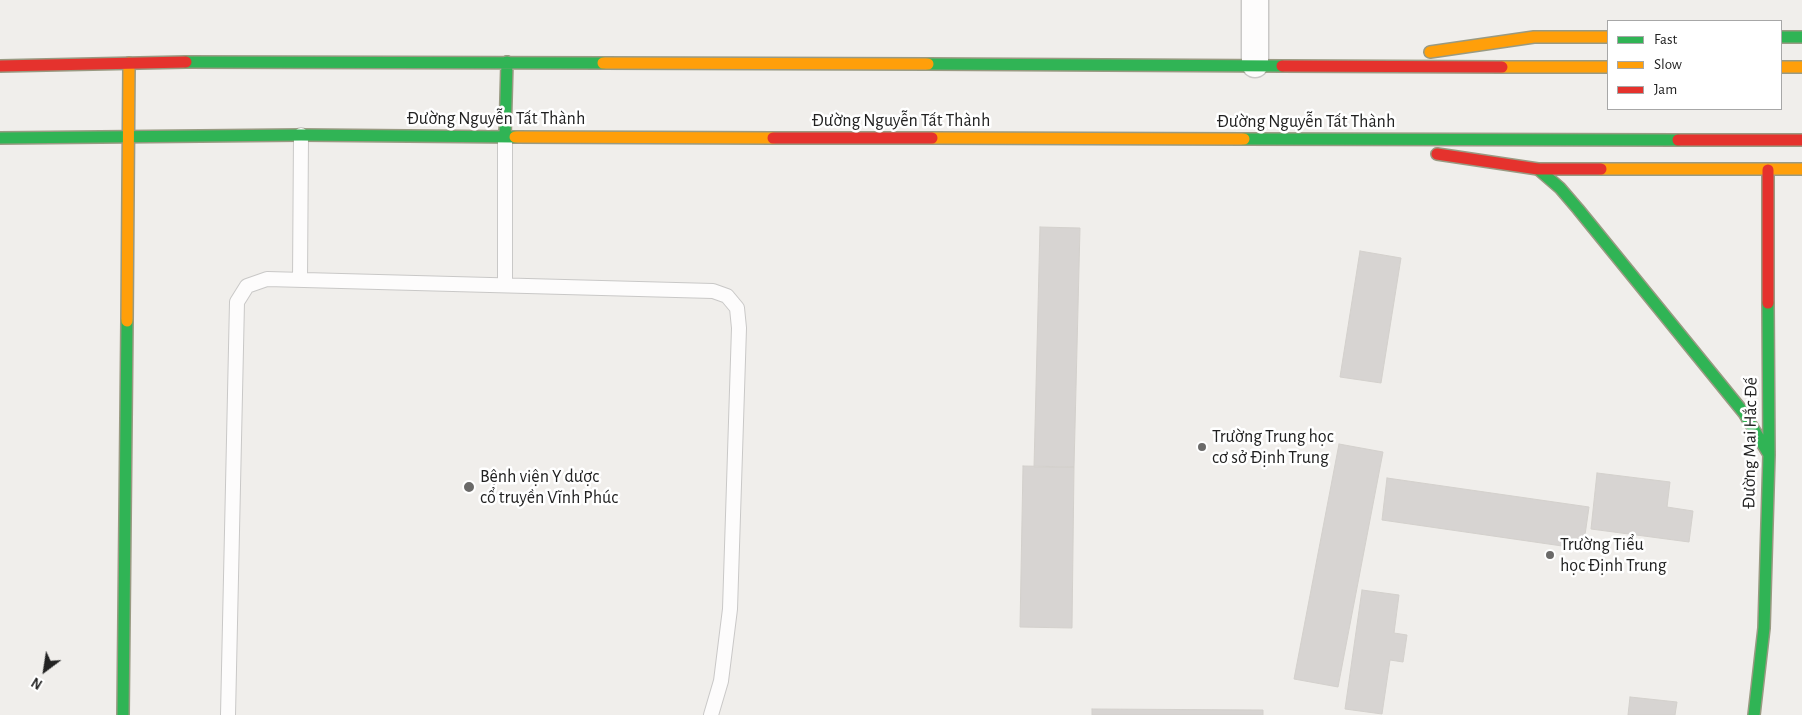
<!DOCTYPE html>
<meta charset="utf-8">
<style>
body{margin:0}
#map{position:relative;width:1802px;height:715px;overflow:hidden;background:#f0eeeb;font-family:"Alegreya Sans",sans-serif}
canvas{display:block}
.legend{position:absolute;left:1607px;top:20px;width:175px;height:90px;box-sizing:border-box;background:#fff;border:1px solid #a7a7a7;margin:0;padding:6px 9px;list-style:none;font-size:15px;color:#222}
.legend li{display:flex;align-items:center;gap:10px;height:25px}
.legend b{width:25px;border:1px solid #a7a7a7}
.north{position:absolute;left:20px;top:645px;width:50px;height:50px;-webkit-text-stroke:4px #fff;paint-order:stroke;rotate:211deg;font-size:14px;font-weight:700;line-height:20px;text-align:center;color:#222}
.north::after{content:'';display:block;margin:auto;width:18px;height:22px;background:#222;clip-path:polygon(50% 0,100% 100%,50% 72%,0 100%)}
</style>
<div id="map">
<canvas width="1802" height="715"></canvas>
<ul class="legend">
<li><b style="height:6px;background:#30b455"></b>Fast</li>
<li><b style="height:6px;background:#ff9f0a"></b>Slow</li>
<li><b style="height:6px;background:#e5322d"></b>Jam</li>
</ul>
<div class="north">N</div>
</div>
<script>
const context = document.querySelector('canvas').getContext('2d');
context.lineJoin = 'round';
function fill(path, color) { context.fillStyle = color; context.fill(path, 'evenodd'); }
const toPath = rows => new Path2D(rows.map(r => 'M' + r).join(''));
function trace(path, color, width, dash) { context.strokeStyle = color; context.lineWidth = width; context.lineCap = dash ? 'butt' : 'round'; context.setLineDash(dash || []); context.stroke(path); }
function label(font, color, halo, rows, align = 'center') {
  context.font = font + ' "Alegreya Sans",sans-serif'; context.lineWidth = 5; context.setLineDash([]); context.textBaseline = 'middle'; context.strokeStyle = halo; context.fillStyle = color; for (const [text, x, y, turn = 0] of rows) {
    context.save(); context.translate(x, y); context.rotate((+turn || 0) * Math.PI / 180); context.textAlign = isNaN(turn) ? turn : align; if (halo) context.strokeText(text, 0, 0); context.fillText(text, 0, 0); context.restore();
  }
}
const building = toPath([
 [1040,227,1080,228,1074,467,1034,467,1040,227],
 [1360,251,1401,258,1381,383,1340,377,1360,251],
 [1339,444,1383,452,1338,687,1294,679,1339,444],
 [1023,466,1074,467,1072,628,1020,627,1023,466],
 [1597,473,1670,482,1667,507,1693,511,1689,542,1591,529,1597,473],
 [1387,478,1589,507,1583,549,1382,520,1387,478],
 [1362,590,1399,595,1394,633,1407,635,1403,662,1390,660,1382,714,1345,709,1362,590],
 [1630,697,1677,702,1675,715,1628,715,1630,697],
 [1092,709,1263,710,1263,715,1092,715,1092,709]
]);
fill(building, '#d7d4d2');
trace(building, '#d3d0cc', 1);
const lane = toPath([
 [300,280,301,135],
 [505,285,505,137],
 [228,715,237,302,247,286,267,279,713,291,727,296,737,308,739,328,730,609,721,681,711,715]
]);
const street = toPath([
 [1255,64,1255,0]
]);
const fast = toPath([
 [1781,37,1802,37],
 [186,62,603,63],
 [928,64,1282,66],
 [505,137,507,62],
 [0,138,301,135,515,137],
 [1244,139,1678,140],
 [1538,169,1560,188,1578,209,1744,413,1768,453],
 [123,715,127,321],
 [1754,715,1764,628,1769,455,1768,303]
]);
const slow = toPath([
 [1430,52,1534,37,1608,37],
 [603,63,928,64],
 [1502,67,1608,67],
 [1781,67,1802,67],
 [515,137,773,138],
 [932,138,1244,139],
 [1601,169,1802,169],
 [127,321,129,63]
]);
const jam = toPath([
 [0,66,186,62],
 [1282,66,1502,67],
 [773,138,932,138],
 [1678,140,1802,140],
 [1437,154,1538,169,1601,169],
 [1768,170,1768,303]
]);
trace(lane, '#c9c8c7', 16);
trace(street, '#c9c8c7', 29);
trace(fast, '#999a82', 14);
trace(slow, '#999a82', 14);
trace(jam, '#999a82', 14);
trace(lane, '#fdfcfc', 14);
trace(street, '#fdfcfc', 26);
trace(fast, '#30b455', 11);
trace(slow, '#ff9f0a', 11);
trace(jam, '#e5322d', 11);
for (const [x, y, r, color] of [
 [1202,447,5,"#6a6968"],
 [469,487,6,"#6a6968"],
 [1550,555,5,"#6a6968"]
]) { const dot = new Path2D(); dot.arc(x, y, r, 0, 2 * Math.PI); context.fillStyle = color; context.fill(dot); trace(dot, '#fff', 2); }
label('18px', '#222', '#fff', [
 ["Đường Nguyễn Tất Thành",496,119],
 ["Đường Nguyễn Tất Thành",901,121],
 ["Đường Nguyễn Tất Thành",1306,122],
 ["Đường Mai Hắc Đế",1750,443,-89]
]);
label('18px', '#222', '#fff', [
 ["Trường Trung học",1212,437],
 ["cơ sở Định Trung",1212,458],
 ["Bệnh viện Y dược",480,477],
 ["cổ truyền Vĩnh Phúc",480,498],
 ["Trường Tiểu",1560,545],
 ["học Định Trung",1560,566]
], 'left');
</script>
